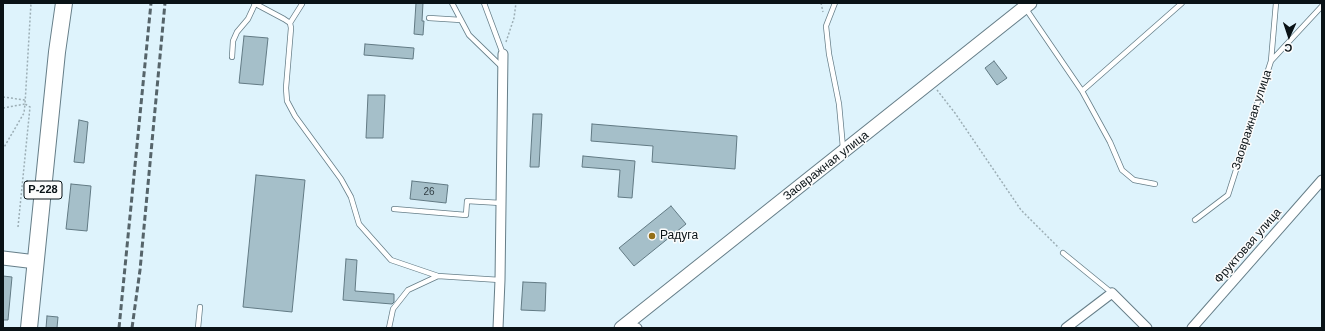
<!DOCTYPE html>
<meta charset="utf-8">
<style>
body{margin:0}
#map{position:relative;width:1325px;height:331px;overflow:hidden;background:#def3fc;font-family:Helvetica,sans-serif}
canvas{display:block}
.frame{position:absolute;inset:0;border:4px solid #091216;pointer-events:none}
.north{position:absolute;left:1269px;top:16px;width:40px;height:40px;-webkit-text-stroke:3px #fcfcfc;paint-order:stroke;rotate:183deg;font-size:11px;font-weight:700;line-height:16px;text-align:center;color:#091216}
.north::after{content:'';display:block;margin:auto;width:14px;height:18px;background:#091216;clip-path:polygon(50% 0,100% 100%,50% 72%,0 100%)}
</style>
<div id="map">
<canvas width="1325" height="331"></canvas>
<div class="frame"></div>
<div class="north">С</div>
</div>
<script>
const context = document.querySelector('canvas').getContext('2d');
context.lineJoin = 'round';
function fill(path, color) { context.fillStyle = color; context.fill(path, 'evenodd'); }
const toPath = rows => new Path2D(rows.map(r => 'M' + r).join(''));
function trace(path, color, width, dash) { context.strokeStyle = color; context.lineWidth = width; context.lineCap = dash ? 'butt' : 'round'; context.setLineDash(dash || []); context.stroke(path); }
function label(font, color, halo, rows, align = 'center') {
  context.font = font + ' Helvetica,sans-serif'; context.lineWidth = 3; context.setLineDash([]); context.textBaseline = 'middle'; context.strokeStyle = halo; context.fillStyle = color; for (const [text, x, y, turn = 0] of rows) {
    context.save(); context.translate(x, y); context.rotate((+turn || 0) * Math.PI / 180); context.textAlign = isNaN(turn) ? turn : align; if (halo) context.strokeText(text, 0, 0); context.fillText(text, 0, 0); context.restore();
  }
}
const building = toPath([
 [416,3,423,3,422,21,424,21,423,35,414,34,416,3],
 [244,36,268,38,263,85,239,83,244,36],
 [365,44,414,48,413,59,364,55,365,44],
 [994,61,1007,78,997,85,985,68,994,61],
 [368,95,385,95,383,138,366,138,368,95],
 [533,114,542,114,539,167,530,167,533,114],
 [79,120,88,122,84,163,74,162,79,120],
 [592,124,737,136,735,169,652,162,653,146,591,141,592,124],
 [583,156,635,161,632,198,618,197,620,170,582,167,583,156],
 [256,175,305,180,292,312,243,307,256,175],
 [412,181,448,185,446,203,410,199,412,181],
 [71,184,91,186,87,231,66,229,71,184],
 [671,206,686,224,634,266,619,248,671,206],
 [346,259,357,260,355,291,394,294,394,302,392,304,343,300,346,259],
 [3,276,12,277,8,320,3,320,3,276],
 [523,282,546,283,545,311,521,310,523,282],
 [47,316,58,317,57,328,46,328,47,316]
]);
fill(building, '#a5bfc9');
trace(building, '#627a84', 1);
const lane = toPath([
 [254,3,284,19,290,23],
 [452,3,469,35,503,68],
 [484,3,503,54],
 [835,3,826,26,829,54,839,104,843,148],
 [302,4,290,23,291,28,286,88,287,101,295,116,341,179,351,197,359,224,391,260,438,276,500,280],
 [1026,9,1082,91,1110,142,1122,170,1134,180,1155,184],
 [429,18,461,20],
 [232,57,233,41,237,32,248,19,255,4],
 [1271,61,1322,6],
 [1082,91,1182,3],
 [394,209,466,215,467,201,501,203],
 [1195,220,1228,195,1271,61,1276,3],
 [1063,253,1112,293],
 [198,328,200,307],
 [389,328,393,309,408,290,438,276]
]);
const street = toPath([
 [627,324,637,328],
 [498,328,500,280,503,54],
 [1066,328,1112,293,1147,328],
 [1192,328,1322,180]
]);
const secondary = toPath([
 [3,258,36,262],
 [621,328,1030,3]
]);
const highway = toPath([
 [29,328,57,52,64,3]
]);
trace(lane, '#667e88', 6);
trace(street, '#667e88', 11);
trace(secondary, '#667e88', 15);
trace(highway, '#667e88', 18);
trace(toPath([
 [821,3,823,12],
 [506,42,514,18,516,3],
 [937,90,955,113,1021,210,1059,248],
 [3,97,25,100],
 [3,108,25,104,24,113,3,149],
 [18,227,30,107,25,104,31,3]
]), '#9caeb5', 1.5, [2, 2]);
trace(lane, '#fff', 4.5);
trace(street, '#fff', 9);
trace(secondary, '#fff', 13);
trace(highway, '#fff', 16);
trace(toPath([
 [119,328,151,3],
 [132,328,140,270,165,3]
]), '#56646a', 3, [6, 3]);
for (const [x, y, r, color] of [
 [652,236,4,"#946f18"]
]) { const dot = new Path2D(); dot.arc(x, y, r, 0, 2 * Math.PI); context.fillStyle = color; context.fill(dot); trace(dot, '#fcfcfc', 1.5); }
label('10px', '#303d43', null, [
 ["26",429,192]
]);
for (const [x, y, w] of [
 [43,190,38]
]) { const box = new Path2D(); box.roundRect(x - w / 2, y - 9, w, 18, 3); context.fillStyle = '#fcfcfc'; context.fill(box); trace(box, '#091216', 1); }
label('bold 11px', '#091216', null, [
 ["Р-228",43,190]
]);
label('12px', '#091216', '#fcfcfc', [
 ["Заовражная улица",1252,120,-72],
 ["Заовражная улица",826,166,-38],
 ["Фруктовая улица",1248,246,-49]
]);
label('12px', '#091216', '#fcfcfc', [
 ["Радуга",660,236]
], 'left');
</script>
